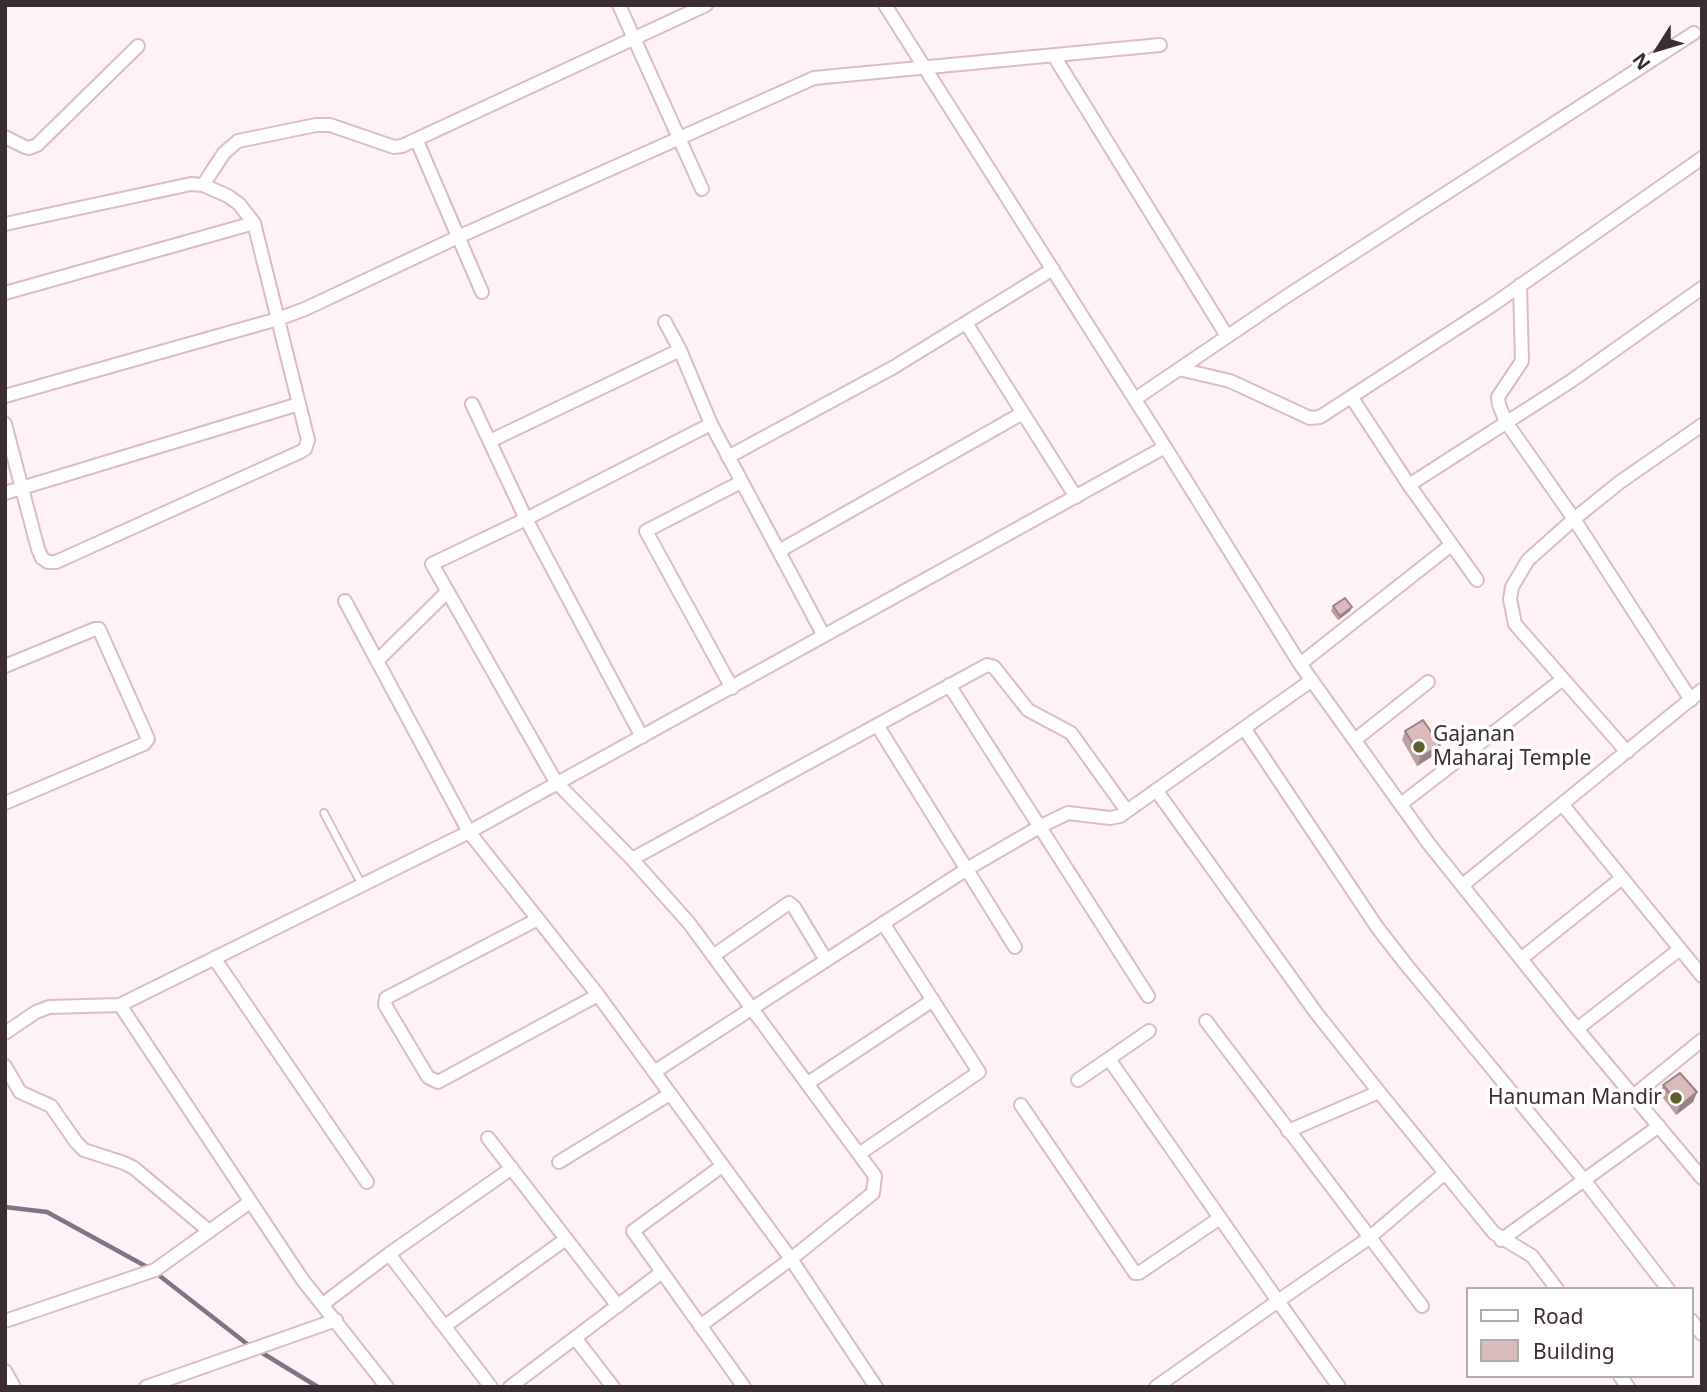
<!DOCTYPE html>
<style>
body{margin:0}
#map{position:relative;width:1707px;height:1392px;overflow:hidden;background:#fef2f6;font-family:"Noto Sans",sans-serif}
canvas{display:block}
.frame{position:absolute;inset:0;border:7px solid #3a2e32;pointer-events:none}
.legend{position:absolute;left:1466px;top:1287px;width:228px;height:91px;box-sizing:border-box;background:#fff;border:2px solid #b0abad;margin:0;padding:9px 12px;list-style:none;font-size:21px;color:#3a2e32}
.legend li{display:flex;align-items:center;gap:14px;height:35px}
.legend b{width:35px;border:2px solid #b0abad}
.north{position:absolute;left:1623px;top:14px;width:70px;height:70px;-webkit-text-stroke:5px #fff;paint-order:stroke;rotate:233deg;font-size:19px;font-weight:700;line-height:28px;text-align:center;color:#3a2e32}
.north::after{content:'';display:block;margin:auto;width:24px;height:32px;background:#3a2e32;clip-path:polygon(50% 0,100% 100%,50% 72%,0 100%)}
</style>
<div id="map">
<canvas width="1707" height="1392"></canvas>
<div class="frame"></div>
<ul class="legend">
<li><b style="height:9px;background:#fff"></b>Road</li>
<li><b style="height:19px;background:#dbbabb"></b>Building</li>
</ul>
<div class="north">N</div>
</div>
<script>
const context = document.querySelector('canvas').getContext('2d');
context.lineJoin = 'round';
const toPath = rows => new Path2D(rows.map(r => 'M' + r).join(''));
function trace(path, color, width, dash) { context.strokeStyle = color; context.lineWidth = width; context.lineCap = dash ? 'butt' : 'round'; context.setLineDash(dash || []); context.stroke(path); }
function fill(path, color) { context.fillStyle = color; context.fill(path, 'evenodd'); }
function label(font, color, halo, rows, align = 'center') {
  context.font = font + ' "Noto Sans",sans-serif'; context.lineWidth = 7; context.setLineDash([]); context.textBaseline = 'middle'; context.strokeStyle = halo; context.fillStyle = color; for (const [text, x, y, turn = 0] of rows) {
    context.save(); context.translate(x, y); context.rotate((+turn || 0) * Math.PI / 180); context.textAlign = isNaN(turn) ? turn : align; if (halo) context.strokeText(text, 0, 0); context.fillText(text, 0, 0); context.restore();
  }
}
trace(toPath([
 [5,1207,47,1212,149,1268],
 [156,1273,251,1347],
 [259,1351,318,1387]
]), '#817387', 4.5);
const lane = toPath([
 [324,813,362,885]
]);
const street = toPath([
 [619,5,702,189],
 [885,5,1165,447,1300,664,1429,844,1577,1029,1702,1178],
 [1054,56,1227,336],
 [5,137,25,147,29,148,37,145,138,46],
 [417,141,482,292],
 [203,185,224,153,238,141,316,125,330,125,394,147,402,146,706,5],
 [5,224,191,184,203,185,228,196,239,204,254,223,308,440,305,449,300,452,56,562,48,562,42,558,38,549,5,424],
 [1520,285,1522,361,1498,397,1499,405,1506,422,1574,519,1691,700],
 [5,293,254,223],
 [665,322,680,350,711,424,824,636],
 [966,323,1076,497],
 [1179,369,1230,381,1310,418,1320,417,1494,304,1702,158],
 [5,396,278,319,305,309,458,237,814,78,1160,45],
 [1352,398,1409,485,1477,580],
 [1135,399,1287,296,1694,33],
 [472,404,526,519,642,737],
 [490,441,680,350],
 [728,457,894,367,1053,269],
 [1409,485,1571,381,1702,288],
 [5,493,299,404],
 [779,551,1021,414],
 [345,601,469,832,598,995,791,1259,876,1387],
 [377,661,447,592],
 [1300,664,1451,545],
 [5,666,95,629,99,629,148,739,144,744,5,803],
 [949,685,1148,996],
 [732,688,646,531,741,482],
 [877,725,1015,947],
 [1244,728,1377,927,1404,962,1585,1181,1668,1289],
 [1356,739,1428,682],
 [1627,752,1515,624,1510,599,1512,587,1528,560,1574,519,1620,482,1702,425],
 [1156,790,1317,1014,1379,1092,1494,1233,1532,1256,1557,1289],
 [1401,804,1563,679],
 [1562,804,1702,976],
 [632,859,987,665,994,667,1028,710,1071,733,1127,811],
 [1464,884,1702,690],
 [538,919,386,998,385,1005,428,1077,438,1082,598,995],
 [713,956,789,903,794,907,826,960],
 [214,958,367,1182],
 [1522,958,1622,878],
 [120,1005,302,1279,387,1387],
 [1206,1021,1422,1306],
 [1577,1029,1680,949],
 [5,1033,36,1012,49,1007,120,1005,469,832,1165,447],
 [1109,1059,1278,1301,1369,1238,1445,1173],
 [5,1066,20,1092,51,1106,76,1142,84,1150,124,1163,134,1168,209,1231],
 [654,1072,967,869,1041,826,1068,813,1110,818,1120,816,1312,680],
 [1078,1080,1149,1031],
 [808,1083,933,1000],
 [1633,1096,1702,1040],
 [1021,1105,1135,1273,1139,1273,1220,1218],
 [1288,1131,1379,1092],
 [488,1138,618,1306],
 [859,1154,979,1072,883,923],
 [559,1162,670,1094],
 [722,1166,633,1231,744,1387],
 [1501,1240,1659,1126],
 [323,1304,389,1254],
 [1691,1320,1702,1334],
 [5,1321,155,1270,250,1202],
 [445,1326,566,1239],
 [700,1326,791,1259,873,1193,875,1176,689,923,632,859,556,782,432,564,526,519,711,424],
 [575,1338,613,1387],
 [5,1371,14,1387],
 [1620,1376,1628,1387],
 [146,1387,336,1320],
 [491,1387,389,1254,512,1168],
 [510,1387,662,1272],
 [1156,1387,1278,1301,1339,1387]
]);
trace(lane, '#dabcc7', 10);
trace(street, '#dabcc7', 16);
trace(lane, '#fff', 6);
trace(street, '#fff', 12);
fill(toPath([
 [1333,606,1350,611,1338,620,1331,611],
 [1405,731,1440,745,1436,754,1417,766,1402,740],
 [1663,1085,1697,1092,1693,1102,1676,1115,1660,1094]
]), '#bca0a1');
fill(toPath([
 [1352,607,1350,611,1338,620,1340,616],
 [1440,745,1436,754,1417,766,1421,757],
 [1697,1092,1693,1102,1676,1115,1680,1106]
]), '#998283');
const building = toPath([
 [1345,598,1352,607,1340,616,1333,606,1345,598],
 [1423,720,1440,745,1421,757,1405,731,1423,720],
 [1680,1073,1697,1092,1680,1106,1663,1085,1680,1073]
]);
fill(building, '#dbbabb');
trace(building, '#998283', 2);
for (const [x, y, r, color] of [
 [1419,747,7,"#605e2a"],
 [1676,1098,7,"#605e2a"]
]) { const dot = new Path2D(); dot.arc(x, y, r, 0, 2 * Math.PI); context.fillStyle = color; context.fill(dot); trace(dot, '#fff', 2.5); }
label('21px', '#3a2e32', '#fff', [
 ["Gajanan",1433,735],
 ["Maharaj Temple",1433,759],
 ["Hanuman Mandir",1662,1098,"right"]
], 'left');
</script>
